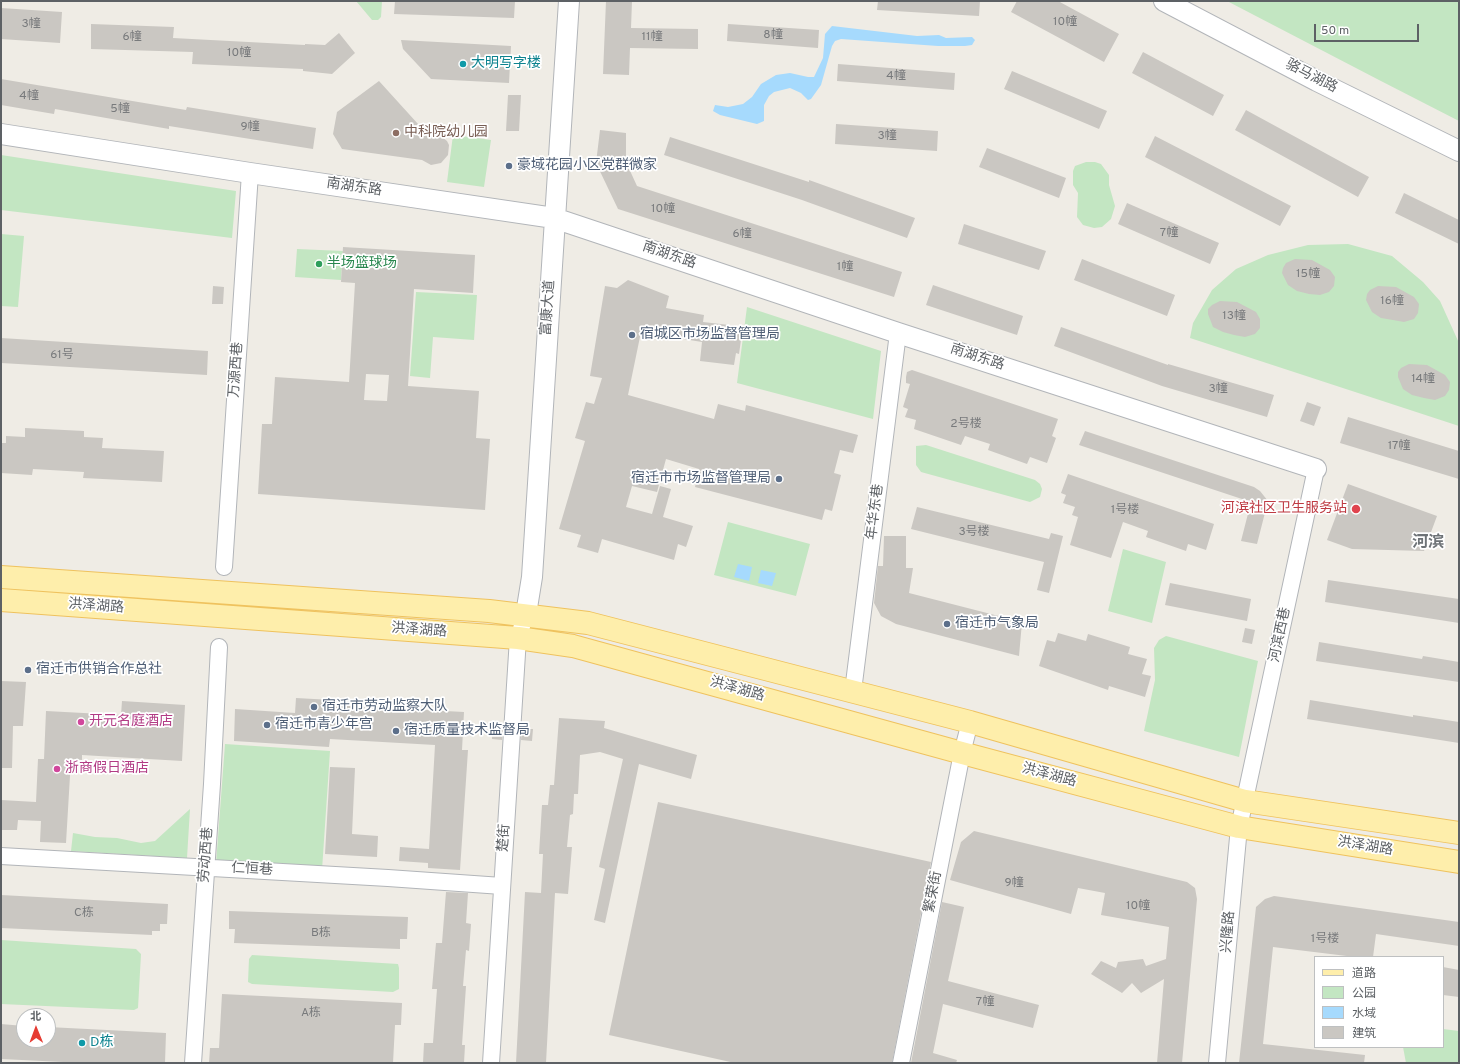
<!DOCTYPE html>
<meta charset="utf-8">
<style>
body{margin:0}
#map{position:relative;width:1460px;height:1064px;overflow:hidden;background:#efece5;font-family:Overpass,"Noto Sans SC",sans-serif}
canvas{display:block}
.frame{position:absolute;inset:0;border:2px solid #5d6165;pointer-events:none}
.legend{position:absolute;left:1314px;top:956px;width:130px;height:92px;box-sizing:border-box;background:#fff;border:1px solid #bec0c1;margin:0;padding:5px 7px;list-style:none;font-size:12px;color:#5d6165}
.legend li{display:flex;align-items:center;gap:8px;height:20px}
.legend b{width:20px;border:1px solid #bec0c1}
.north{position:absolute;left:16px;top:1008px;width:40px;height:40px;box-sizing:border-box;background:#fff;border:1px solid #bec0c1;border-radius:50%;rotate:359deg;font-size:11px;font-weight:700;line-height:16px;text-align:center;color:#5d6165}
.north::after{content:'';display:block;margin:auto;width:14px;height:18px;background:#e63c33;clip-path:polygon(50% 0,100% 100%,50% 72%,0 100%)}
.scale{position:absolute;left:1314px;top:24px;width:105px;height:18px;box-sizing:border-box;border:2px solid #5d6165;border-top:0;padding-left:5px;font-size:12px;line-height:14px;white-space:nowrap;color:#5d6165;-webkit-text-stroke:3px #fff;paint-order:stroke}
</style>
<div id="map">
<canvas width="1460" height="1064"></canvas>
<div class="frame"></div>
<ul class="legend">
<li><b style="height:5px;background:#feeeab"></b>道路</li>
<li><b style="height:11px;background:#c3e6c2"></b>公园</li>
<li><b style="height:11px;background:#a6dafd"></b>水域</li>
<li><b style="height:11px;background:#cac7c2"></b>建筑</li>
</ul>
<div class="north">北</div>
<div class="scale">50 m</div>
</div>
<script>
const context = document.querySelector('canvas').getContext('2d');
context.lineJoin = 'round';
function fill(path, color) { context.fillStyle = color; context.fill(path, 'evenodd'); }
const toPath = rows => new Path2D(rows.map(r => 'M' + r).join(''));
function trace(path, color, width, dash) { context.strokeStyle = color; context.lineWidth = width; context.lineCap = dash ? 'butt' : 'round'; context.setLineDash(dash || []); context.stroke(path); }
function label(font, color, halo, rows, align = 'center') {
  context.font = font + ' Overpass,"Noto Sans SC",sans-serif'; context.lineWidth = 3.5; context.setLineDash([]); context.textBaseline = 'middle'; context.strokeStyle = halo; context.fillStyle = color; for (const [text, x, y, turn = 0] of rows) {
    context.save(); context.translate(x, y); context.rotate((+turn || 0) * Math.PI / 180); context.textAlign = isNaN(turn) ? turn : align; if (halo) context.strokeText(text, 0, 0); context.fillText(text, 0, 0); context.restore();
  }
}
fill(toPath([
 [356,1,382,1,381,17,378,20,372,20],
 [1227,1,1459,1,1459,121,1379,80],
 [453,135,491,140,484,187,447,182],
 [1,155,236,191,232,238,1,210],
 [1086,162,1095,162,1101,164,1109,175,1109,185,1115,206,1111,219,1102,227,1094,228,1083,225,1077,217,1078,193,1073,185,1073,171,1075,166],
 [1,234,24,236,18,307,1,306],
 [1348,244,1392,256,1423,282,1440,301,1459,343,1459,426,1190,338,1193,323,1212,290,1236,269,1268,255,1308,245],
 [297,249,343,251,341,280,295,277],
 [416,292,477,295,474,340,433,337,430,378,410,376],
 [747,307,881,351,873,419,737,383],
 [926,445,1035,480,1040,484,1042,489,1040,497,1030,502,921,472,916,465,916,446],
 [728,522,810,544,796,596,714,575],
 [1123,549,1166,562,1152,623,1108,611],
 [1166,636,1258,661,1239,757,1144,731,1155,680,1154,648,1159,640],
 [225,744,330,751,322,870,216,864],
 [190,809,187,858,71,851,73,833,95,837,117,838,141,843,155,841],
 [1,940,136,949,141,954,138,1008,134,1010,1,1004],
 [252,955,398,964,399,968,399,989,393,992,252,984,248,982,249,959],
 [1443,1029,1459,1031,1459,1063,1406,1063,1403,1047,1443,1047]
]), '#c3e6c2');
fill(toPath([
 [832,26,917,36,939,35,946,38,972,37,975,40,972,45,965,46,938,46,841,39,835,41,832,46,821,85,811,99,808,100,801,93,790,88,774,92,769,96,764,105,764,121,757,124,720,115,713,111,715,105,728,107,743,104,752,97,761,84,776,75,790,73,808,77,814,77,823,58,825,34],
 [738,564,752,567,749,581,734,577],
 [761,570,776,573,772,586,758,583]
]), '#a6dafd');
fill(toPath([
 [395,1,515,1,514,18,394,14],
 [606,1,632,1,631,28,698,29,698,49,630,48,629,75,603,74],
 [878,1,980,1,979,16,877,10],
 [1017,1,1058,1,1119,34,1104,62,1011,12],
 [1,8,62,12,60,43,1,39],
 [91,24,174,27,173,38,305,45,305,44,325,45,339,33,355,53,332,74,303,71,303,69,192,64,193,52,91,49],
 [728,24,819,30,818,48,727,41],
 [401,40,511,46,509,83,431,79,403,49],
 [1143,52,1224,95,1213,116,1132,73],
 [838,64,955,73,954,90,837,81],
 [1012,71,1107,111,1099,129,1004,89],
 [1,79,186,110,187,107,316,128,313,149,169,126,169,129,55,109,54,114,1,105],
 [379,81,428,135,438,134,447,141,449,145,448,155,441,163,431,165,422,160,342,149,333,134,337,112],
 [508,95,521,95,519,131,506,131],
 [1246,110,1369,177,1358,197,1235,130],
 [836,124,938,131,937,151,835,144],
 [600,130,626,133,626,162,637,186,902,272,894,297,618,209,596,163],
 [1155,136,1291,206,1280,226,1145,157],
 [670,137,809,182,809,180,915,218,907,238,802,200,664,155],
 [987,148,1066,178,1059,198,979,167],
 [1404,193,1459,220,1459,244,1395,213],
 [1127,203,1219,243,1210,264,1118,224],
 [964,224,1046,251,1039,270,958,244],
 [343,247,475,255,473,293,414,289,408,386,479,391,476,438,490,439,485,510,258,494,262,424,272,424,275,377,349,382,355,283,341,282],
 [366,374,389,375,387,401,364,400],
 [1082,259,1175,295,1167,316,1074,280],
 [1295,259,1312,260,1330,270,1335,277,1334,286,1329,292,1320,295,1309,294,1297,291,1288,285,1282,273,1283,268,1286,263],
 [628,280,669,296,666,308,704,315,703,322,738,326,737,333,742,333,739,354,736,353,734,365,700,361,702,342,641,332,628,395,714,419,718,404,745,411,746,405,858,435,853,453,840,450,834,473,841,475,832,511,825,509,822,520,695,487,699,469,666,459,657,492,632,486,626,507,652,514,660,486,671,489,663,517,693,526,686,547,678,544,674,560,602,539,598,553,577,547,581,535,559,529,585,441,575,438,586,402,594,404,602,378,590,376,605,286,617,288],
 [933,285,1023,316,1017,335,926,305],
 [213,286,224,287,223,304,212,304],
 [1378,286,1396,287,1414,297,1419,304,1418,313,1414,319,1404,322,1393,320,1381,318,1372,312,1366,300,1367,294,1370,290],
 [1220,301,1237,302,1256,312,1260,319,1260,328,1255,334,1245,337,1234,335,1223,332,1213,327,1208,314,1208,309,1212,305],
 [1061,327,1168,365,1168,364,1274,395,1267,417,1162,386,1054,346],
 [1,338,208,351,207,375,1,363],
 [1409,364,1427,365,1445,375,1450,382,1449,390,1445,396,1435,400,1424,398,1412,395,1403,389,1398,377,1398,372,1401,368],
 [912,370,1058,419,1052,436,1056,438,1047,463,1030,457,1027,464,988,450,990,444,965,436,961,445,914,429,916,420,905,417,908,409,903,407,910,384,906,383,906,377,907,372],
 [1307,402,1321,407,1314,426,1300,421],
 [1348,417,1459,451,1459,479,1340,443],
 [25,428,84,431,84,437,103,438,102,448,164,451,162,482,83,478,84,472,33,469,32,475,1,473,1,443,6,443,6,436,25,437],
 [1085,431,1254,487,1260,491,1268,501,1257,544,1241,541,1251,502,1079,445],
 [1068,474,1214,524,1206,550,1188,544,1186,551,1146,537,1148,531,1123,522,1111,558,1070,545,1078,517,1072,515,1075,507,1063,503,1066,495,1061,493],
 [1348,484,1437,516,1424,551,1352,549,1327,540],
 [917,507,1049,539,1051,533,1063,536,1049,593,1037,590,1044,562,911,529],
 [884,536,906,536,906,568,913,568,909,593,1022,622,1019,656,896,624,881,616,874,603,878,566,883,566],
 [1328,580,1459,599,1459,623,1325,602],
 [1170,583,1251,599,1247,621,1165,605],
 [1245,628,1255,630,1252,644,1242,642],
 [1058,633,1086,641,1088,634,1130,647,1128,654,1147,659,1142,674,1151,676,1145,697,1109,686,1108,690,1039,666,1047,640,1055,642],
 [1319,642,1422,659,1423,656,1459,662,1459,682,1316,661],
 [1,681,26,682,23,726,13,726,12,768,1,768],
 [296,698,332,700,332,705,464,712,462,750,468,750,460,870,428,868,428,863,399,861,400,847,429,849,435,745,330,739,329,747,234,741,235,709,295,713],
 [1310,700,1413,717,1413,715,1459,722,1459,743,1307,719],
 [122,701,185,705,182,761,82,755,82,760,71,759,66,843,40,842,41,821,18,820,17,830,1,830,1,800,36,802,38,759,44,759,46,711,121,715],
 [559,718,605,721,604,728,697,755,691,779,639,764,605,923,594,920,605,869,599,867,623,759,600,752,580,755,578,794,574,794,573,814,570,815,567,847,572,847,568,894,555,893,546,1063,516,1063,525,892,541,893,543,854,539,854,542,805,548,805,550,785,554,785],
 [492,727,503,728,502,740,492,739],
 [522,729,533,729,532,741,521,740],
 [330,767,355,768,352,834,378,836,377,857,325,854],
 [658,802,931,862,892,1063,735,1063,609,1035],
 [974,831,1187,882,1195,888,1197,899,1182,1063,1157,1063,1164,979,1141,993,1132,983,1122,993,1091,974,1101,961,1116,968,1118,962,1143,959,1146,966,1166,959,1169,927,1101,915,1105,893,1078,888,1071,914,950,880,961,842],
 [446,892,468,893,466,923,471,924,469,951,466,950,463,986,466,986,462,1045,465,1045,464,1063,423,1063,424,1043,433,1043,437,989,432,989,436,943,442,943],
 [1,895,168,904,167,924,160,924,160,931,152,931,152,935,1,928],
 [1274,896,1459,922,1459,946,1376,934,1373,957,1355,957,1273,947,1263,1044,1365,1055,1364,1063,1239,1063,1256,907,1265,899],
 [942,902,964,907,948,981,1039,1005,1033,1028,943,1004,933,1053,957,1060,956,1063,911,1063],
 [229,911,408,917,407,939,400,939,400,949,234,943,235,929,229,929],
 [1443,967,1459,970,1459,997,1443,995],
 [222,994,402,1003,401,1025,395,1025,393,1063,209,1063,210,1048,219,1048],
 [1,1024,24,1026,24,1040,48,1040,48,1027,166,1033,165,1063,84,1063,1,1059]
]), '#cac7c2');
const minor = toPath([
 [224,567,250,173],
 [853,691,898,333],
 [1,856,388,878,502,886],
 [193,1063,212,784,219,647],
 [491,1063,518,638,526,614],
 [901,1063,962,753,970,722],
 [1217,1063,1239,827,1316,469]
]);
const tertiary = toPath([
 [1164,1,1317,81,1459,151],
 [1,134,250,173,554,218,898,333,1316,469],
 [526,614,532,577,569,1]
]);
const primary = toPath([
 [1,577,489,611,588,623,970,722,1245,801,1459,833],
 [1,600,518,638,573,646,962,753,1239,827,1459,862]
]);
trace(minor, '#b2b5b9', 18);
trace(tertiary, '#b2b5b9', 22);
trace(primary, '#efc25e', 24);
trace(minor, '#fff', 16);
trace(tertiary, '#fff', 20);
trace(primary, '#feeeab', 22);
for (const [x, y, r, color] of [
 [463,64,4,"#0f9aa8"],
 [396,133,4,"#8d6e63"],
 [509,166,4,"#5c6f8a"],
 [319,264,4,"#2e9e5b"],
 [632,335,4,"#5c6f8a"],
 [779,479,4,"#5c6f8a"],
 [1356,509,5,"#e0444e"],
 [947,624,4,"#5c6f8a"],
 [28,670,4,"#5c6f8a"],
 [314,707,4,"#5c6f8a"],
 [81,722,4,"#d1479c"],
 [267,725,4,"#5c6f8a"],
 [396,731,4,"#5c6f8a"],
 [57,769,4,"#d1479c"],
 [82,1043,4,"#0f9aa8"]
]) { const dot = new Path2D(); dot.arc(x, y, r, 0, 2 * Math.PI); context.fillStyle = color; context.fill(dot); trace(dot, '#fff', 1.5); }
label('12px', '#787a7c', null, [
 ["10幢",1065,23],
 ["3幢",31,25],
 ["8幢",773,36],
 ["6幢",132,38],
 ["11幢",652,38],
 ["10幢",239,54],
 ["4幢",896,77],
 ["4幢",29,97],
 ["5幢",120,110],
 ["9幢",250,128],
 ["3幢",887,137],
 ["10幢",663,210],
 ["7幢",1169,234],
 ["6幢",742,235],
 ["1幢",845,268],
 ["15幢",1308,275],
 ["16幢",1392,302],
 ["13幢",1234,317],
 ["61号",62,356],
 ["14幢",1423,380],
 ["3幢",1218,390],
 ["2号楼",966,425],
 ["17幢",1399,447],
 ["1号楼",1125,511],
 ["3号楼",974,533],
 ["9幢",1014,884],
 ["10幢",1138,907],
 ["C栋",84,914],
 ["B栋",321,934],
 ["1号楼",1325,940],
 ["7幢",985,1003],
 ["A栋",311,1014]
]);
label('14px', '#0d838f', '#fff', [
 ["大明写字楼",471,64],
 ["D栋",90,1043]
], 'left');
label('14px', '#5d6165', '#fff', [
 ["骆马湖路",1311,77,27],
 ["南湖东路",354,188,8],
 ["南湖东路",669,256,19],
 ["富康大道",549,308,-86],
 ["南湖东路",977,358,18],
 ["万源西巷",237,370,-86],
 ["年华东巷",876,512,-83],
 ["洪泽湖路",96,607,4],
 ["洪泽湖路",419,631,4],
 ["河滨西巷",1281,635,-78],
 ["洪泽湖路",737,690,16],
 ["洪泽湖路",1049,776,15],
 ["楚街",505,838,-86],
 ["洪泽湖路",1365,847,9],
 ["劳动西巷",207,855,-86],
 ["仁恒巷",252,870,3],
 ["繁荣街",934,892,-79],
 ["兴隆路",1229,932,-85]
]);
label('14px', '#785e54', '#fff', [
 ["中科院幼儿园",404,133]
], 'left');
label('14px', '#4e5e75', '#fff', [
 ["豪域花园小区党群微家",517,166],
 ["宿城区市场监督管理局",640,335],
 ["宿迁市市场监督管理局",771,479,"right"],
 ["宿迁市气象局",955,624],
 ["宿迁市供销合作总社",36,670],
 ["宿迁市劳动监察大队",322,707],
 ["宿迁市青少年宫",275,725],
 ["宿迁质量技术监督局",404,731]
], 'left');
label('14px', '#27864d', '#fff', [
 ["半场篮球场",327,264]
], 'left');
label('14px', '#be3a42', '#fff', [
 ["河滨社区卫生服务站",1347,509]
], 'right');
label('14px', '#b23c85', '#fff', [
 ["开元名庭酒店",89,722],
 ["浙商假日酒店",65,769]
], 'left');
label('bold 16px', '#6e7377', '#fff', [
 ["河滨",1428,544]
]);
</script>
